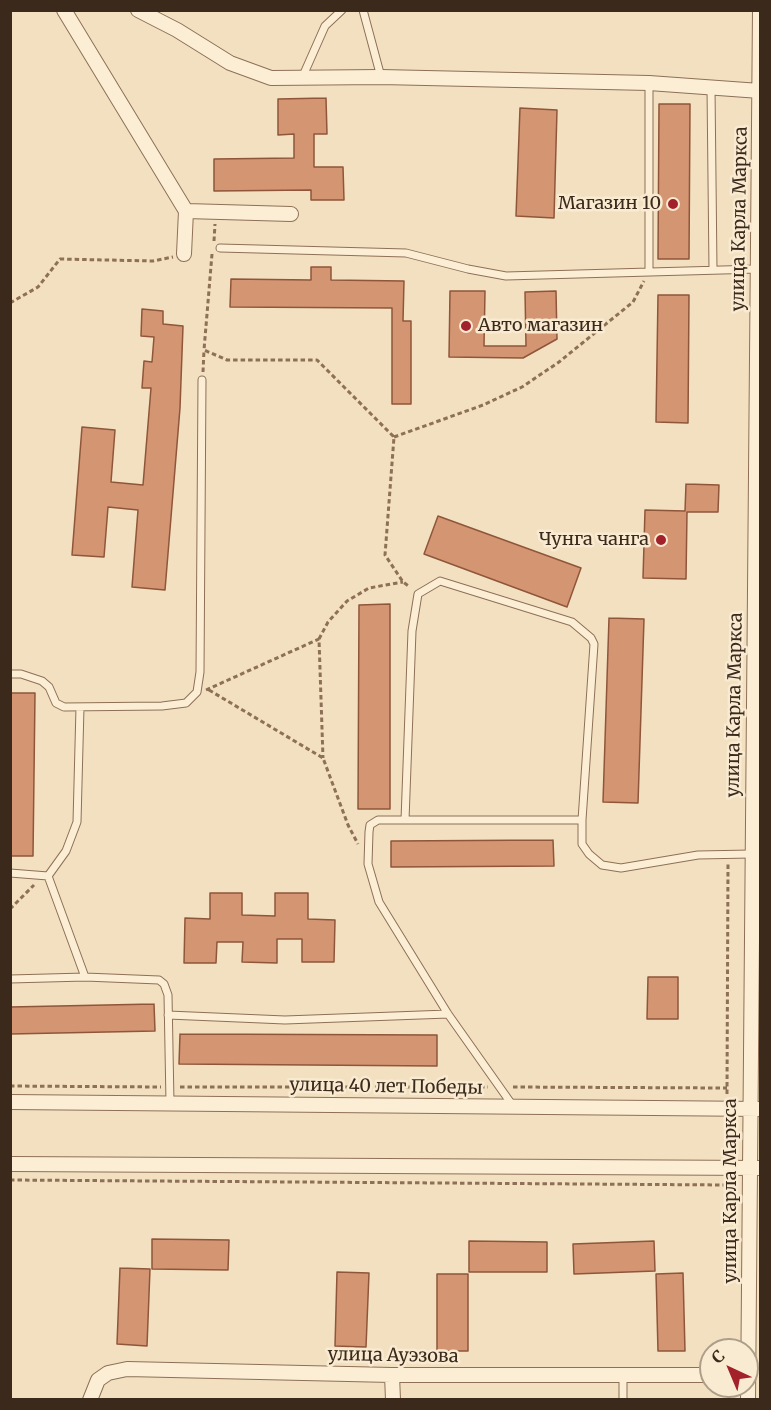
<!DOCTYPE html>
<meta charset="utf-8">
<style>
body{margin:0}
#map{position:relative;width:771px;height:1410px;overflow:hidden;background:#f2e0c1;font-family:Merriweather,serif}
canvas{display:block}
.frame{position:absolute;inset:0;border:12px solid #3b291c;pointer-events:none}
.north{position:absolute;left:699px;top:1338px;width:60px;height:60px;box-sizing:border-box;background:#f9ebd1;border:2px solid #ad9d89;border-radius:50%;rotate:316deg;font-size:16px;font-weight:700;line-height:24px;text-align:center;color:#3b291c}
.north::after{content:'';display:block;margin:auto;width:21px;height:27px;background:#a2212a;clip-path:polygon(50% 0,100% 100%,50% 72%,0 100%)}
</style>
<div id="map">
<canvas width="771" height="1410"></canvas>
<div class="frame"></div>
<div class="north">С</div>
</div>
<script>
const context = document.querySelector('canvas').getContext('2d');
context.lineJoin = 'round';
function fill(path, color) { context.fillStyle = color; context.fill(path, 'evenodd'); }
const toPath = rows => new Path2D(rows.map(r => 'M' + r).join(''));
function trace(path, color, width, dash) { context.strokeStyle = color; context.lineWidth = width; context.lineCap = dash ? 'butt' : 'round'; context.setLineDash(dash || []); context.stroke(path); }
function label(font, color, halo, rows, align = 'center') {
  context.font = font + ' Merriweather,serif'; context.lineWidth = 5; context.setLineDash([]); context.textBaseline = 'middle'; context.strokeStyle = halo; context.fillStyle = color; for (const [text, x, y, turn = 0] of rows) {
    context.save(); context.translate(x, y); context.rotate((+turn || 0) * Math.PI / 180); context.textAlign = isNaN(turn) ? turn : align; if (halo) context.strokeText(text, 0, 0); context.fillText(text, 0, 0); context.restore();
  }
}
const building = toPath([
 [326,98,327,134,314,134,314,167,343,167,344,200,311,200,311,190,214,191,214,159,294,158,294,134,278,135,278,99,326,98],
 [659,104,690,104,689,259,658,259,659,104],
 [520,108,557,110,554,218,516,216,520,108],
 [311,267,331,267,331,280,404,281,403,321,411,321,411,404,392,404,392,308,230,307,231,279,311,280,311,267],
 [450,291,485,291,484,346,526,346,525,292,556,291,557,339,523,358,449,357,450,291],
 [658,295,689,295,688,423,656,422,658,295],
 [142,309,163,311,163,324,183,326,180,408,165,590,132,587,138,510,108,507,104,557,72,555,82,427,115,430,111,482,143,485,151,388,142,388,144,361,152,362,154,337,141,336,142,309],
 [686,484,719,485,718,512,687,512,686,579,643,578,645,510,685,511,686,484],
 [438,516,581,568,567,607,424,554,438,516],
 [390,604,390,809,358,809,359,605,390,604],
 [609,618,644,619,638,803,603,802,609,618],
 [10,693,35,693,33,856,10,856,10,693],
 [553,840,554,866,391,867,391,841,553,840],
 [210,893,242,893,242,915,275,916,275,893,308,893,308,919,335,920,334,962,302,962,302,939,277,939,277,963,242,962,243,942,217,942,216,963,184,963,185,918,210,919,210,893],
 [648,977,678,977,678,1019,647,1019,648,977],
 [154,1004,155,1031,10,1034,10,1007,154,1004],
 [180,1034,437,1035,437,1066,179,1064,180,1034],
 [152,1239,229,1240,228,1270,152,1269,152,1239],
 [469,1241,547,1242,547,1272,469,1272,469,1241],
 [654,1241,655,1271,574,1274,573,1244,654,1241],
 [120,1268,150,1269,147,1346,117,1344,120,1268],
 [337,1272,369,1273,366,1347,335,1346,337,1272],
 [683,1273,685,1351,658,1351,656,1274,683,1273],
 [437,1274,468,1274,468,1351,437,1351,437,1274]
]);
fill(building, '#d49573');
trace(building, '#8f563a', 1.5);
const lane = toPath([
 [363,10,381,77],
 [302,78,325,26,342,10],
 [649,83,649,272],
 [711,88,713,270],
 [220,248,406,253,468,269,506,276,758,269],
 [10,674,21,674,42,681,49,687,56,703,64,707,162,706,186,703,197,692,200,672,202,380],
 [405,820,412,631,418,594,440,581,572,622,591,638,594,644,582,820,582,844,589,854,602,865,621,868,698,855,751,854],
 [10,873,48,876,66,851,77,822,80,707],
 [48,876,85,977,159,980,164,984,168,995,170,1103],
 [10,979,85,977],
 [168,1015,285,1020,448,1014],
 [513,1106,448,1014,379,902,368,864,369,832,370,825,378,820,582,820],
 [623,1400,623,1375]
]);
const street = toPath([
 [64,10,186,211,184,254],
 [138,10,177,30,230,63,271,78,381,77,649,83,760,91],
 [186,211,291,214],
 [10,1102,760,1109],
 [10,1164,760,1168],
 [392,1375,393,1400],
 [90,1400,98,1380,108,1373,127,1369,392,1375,711,1375],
 [748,1400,760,10]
]);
trace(lane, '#8d7056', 9);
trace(street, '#8d7056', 16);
trace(toPath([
 [214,241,215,224],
 [212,254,204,350,227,360,317,360,394,437,385,555,403,582,410,587],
 [10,303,38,287,60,259,153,261,173,257],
 [203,372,204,350],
 [394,437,483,405,522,387,559,362,633,302,644,281],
 [319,639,328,622,347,601,369,588,403,582],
 [206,690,319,639,323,758],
 [209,690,323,758,348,825,358,844],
 [10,909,34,885],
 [10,1086,161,1087],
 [180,1087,488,1087],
 [513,1087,727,1088],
 [727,1094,728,864],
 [10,1180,728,1185],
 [728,1185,730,1192,738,1198]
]), '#8d7056', 3, [4.5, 3]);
trace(lane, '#fceed5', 7);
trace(street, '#fceed5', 14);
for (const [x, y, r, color] of [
 [673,204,6,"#a2212a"],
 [466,326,6,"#a2212a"],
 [661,540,6,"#a2212a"]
]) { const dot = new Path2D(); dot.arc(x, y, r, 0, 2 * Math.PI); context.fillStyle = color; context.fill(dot); trace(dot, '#f9ebd1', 2); }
label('18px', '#3b291c', '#f9ebd1', [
 ["Магазин 10",661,204],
 ["Авто магазин",478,326,"left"],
 ["Чунга чанга",649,540]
], 'right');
label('18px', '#3b291c', '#f9ebd1', [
 ["улица Карла Маркса",740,219,-89],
 ["улица Карла Маркса",735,705,-89],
 ["улица 40 лет Победы",386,1087,1],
 ["улица Карла Маркса",731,1191,-90],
 ["улица Ауэзова",393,1356,1]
]);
</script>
